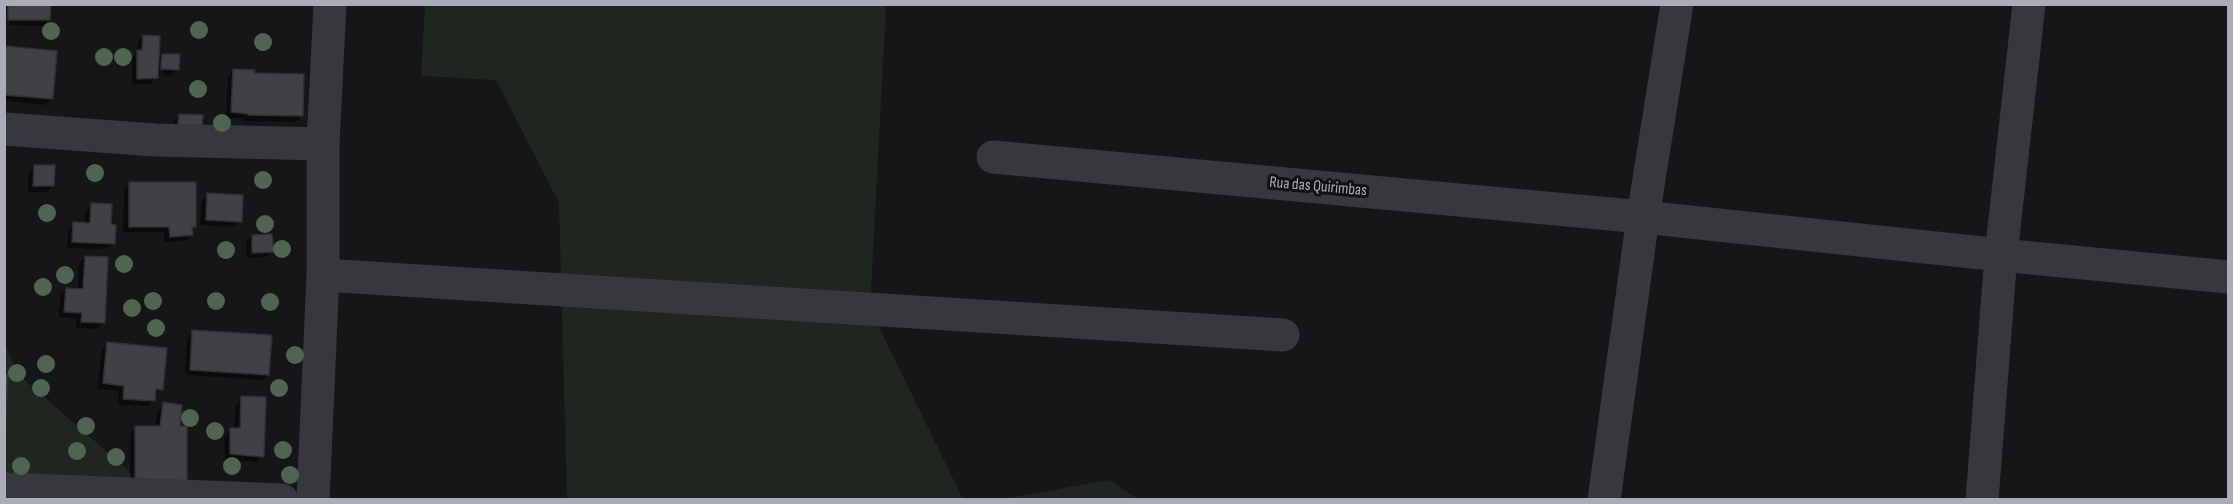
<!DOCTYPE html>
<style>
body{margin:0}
#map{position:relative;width:2233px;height:504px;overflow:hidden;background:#161618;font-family:"Sofia Sans Condensed",sans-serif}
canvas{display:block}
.frame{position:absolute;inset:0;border:6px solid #a8adb8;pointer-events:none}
</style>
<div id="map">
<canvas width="2233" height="504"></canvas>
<div class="frame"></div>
</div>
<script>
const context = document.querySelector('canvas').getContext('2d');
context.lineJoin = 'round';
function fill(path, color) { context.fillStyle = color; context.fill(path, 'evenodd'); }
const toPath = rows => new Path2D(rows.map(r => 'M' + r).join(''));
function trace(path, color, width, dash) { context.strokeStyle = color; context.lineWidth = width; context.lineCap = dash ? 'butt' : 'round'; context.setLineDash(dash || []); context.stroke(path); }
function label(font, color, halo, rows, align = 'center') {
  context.font = font + ' "Sofia Sans Condensed",sans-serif'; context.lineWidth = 6; context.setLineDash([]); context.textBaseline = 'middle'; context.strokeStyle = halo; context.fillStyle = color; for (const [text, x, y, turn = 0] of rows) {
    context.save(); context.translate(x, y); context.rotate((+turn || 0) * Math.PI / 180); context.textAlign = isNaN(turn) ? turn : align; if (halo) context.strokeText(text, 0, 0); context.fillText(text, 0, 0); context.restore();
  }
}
fill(toPath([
 [425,5,884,5,886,7,870,309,963,499,567,499,559,203,496,80,421,76],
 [4,342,18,374,161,499,5,499],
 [1109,480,1138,499,1002,499]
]), '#1e261f');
fill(toPath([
 [4,4,7,4,6,25,4,25],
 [10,4,49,20,43,26,9,25],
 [144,36,157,61,163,55,177,70,171,76,163,75,164,59,160,59,160,75,156,75,150,84,132,84,132,58,137,53,138,42],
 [5,48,51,99,45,105,4,101],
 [234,70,253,75,302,116,296,122,243,121,243,119,226,117,228,76],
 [179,116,201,117,172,143,173,122],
 [34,167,53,186,47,192,28,192,28,173],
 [130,183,195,226,191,230,191,235,185,241,164,242,164,232,123,232,124,189],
 [208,195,240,221,234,227,200,225,202,201],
 [91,205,109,225,113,243,107,249,67,248,68,230,74,224,85,224,85,211],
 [252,236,272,251,266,257,247,258,246,242],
 [85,257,103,323,97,329,76,328,76,318,59,317,60,295,66,289,78,290,79,263],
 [193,332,268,374,262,380,185,375,187,338],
 [108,344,162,389,154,395,154,400,148,406,118,405,119,391,97,389,102,349],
 [242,398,262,456,256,462,225,460,224,436,230,430,234,430,236,404],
 [164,404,181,406,130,500,130,434,136,428,155,427,158,410]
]), '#0007');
const building = toPath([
 [8,4,51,4,50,20,8,20,8,4],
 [143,35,160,36,158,78,137,79,137,50,142,50,143,35],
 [5,46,57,51,53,99,4,95,5,46],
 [162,54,180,54,179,70,161,69,162,54],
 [233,69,255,70,254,73,304,74,303,116,248,115,248,114,231,112,233,69],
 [179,114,203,115,201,139,177,138,179,114],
 [34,165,55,165,54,186,33,186,34,165],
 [129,182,196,182,196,227,192,227,193,235,170,237,169,227,129,227,129,182],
 [207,193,243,195,242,222,206,220,207,193],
 [91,203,112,204,111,224,116,225,115,244,72,242,73,222,90,223,91,203],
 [272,234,274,252,252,253,252,235,272,234],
 [85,256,108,257,105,323,81,322,82,313,64,312,66,288,83,289,85,256],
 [192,330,272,335,269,375,190,370,192,330],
 [107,342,167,348,163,390,156,389,155,401,123,399,124,386,103,383,107,342],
 [4,374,8,374,4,460,4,374],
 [241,396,266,397,264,457,230,454,230,428,240,428,241,396],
 [163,402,182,405,180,426,187,426,187,495,135,496,135,426,160,426,163,402]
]);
fill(building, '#404145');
trace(building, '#303034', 1.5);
trace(toPath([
 [4,129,155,140,323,144],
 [993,157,1643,217,2001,255,2228,277],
 [323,275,1283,335],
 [4,489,282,500],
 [313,500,323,275,323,144,330,4],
 [1604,500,1643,217,1677,4],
 [1982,500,2001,255,2029,4]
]), '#37383d', 33);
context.fillStyle = '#506452';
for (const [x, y] of [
 [199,30],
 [51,31],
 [263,42],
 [104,57],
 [123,57],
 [198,89],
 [222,123],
 [95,173],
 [263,180],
 [47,213],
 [265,224],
 [282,249],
 [226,250],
 [124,264],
 [65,275],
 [43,287],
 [153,301],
 [216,301],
 [270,302],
 [132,308],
 [156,328],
 [295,355],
 [46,364],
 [17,373],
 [41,388],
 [279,388],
 [190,418],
 [86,426],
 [215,431],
 [283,450],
 [77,451],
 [116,457],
 [21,466],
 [232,466],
 [290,475]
]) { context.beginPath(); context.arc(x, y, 9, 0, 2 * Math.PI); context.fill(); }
label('16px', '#a8adb8', '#111113', [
 ["Rua das Quirimbas",1318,187,5]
]);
</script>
